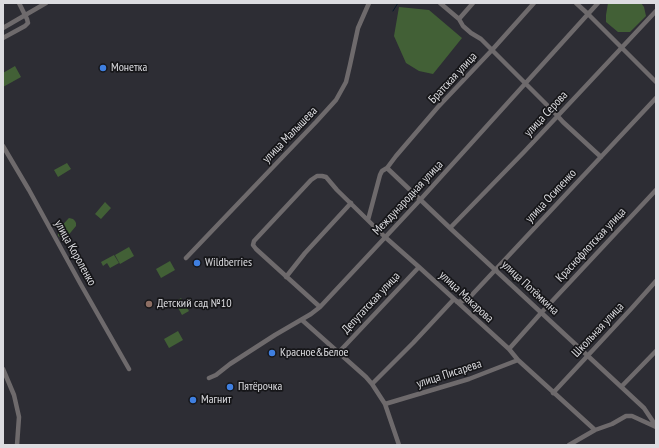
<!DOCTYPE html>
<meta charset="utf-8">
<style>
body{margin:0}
#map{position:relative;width:659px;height:448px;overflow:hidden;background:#2d2d34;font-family:"PT Sans Narrow",sans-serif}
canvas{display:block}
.frame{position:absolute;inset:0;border:4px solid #dcdce0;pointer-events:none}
</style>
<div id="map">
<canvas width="659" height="448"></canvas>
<div class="frame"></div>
</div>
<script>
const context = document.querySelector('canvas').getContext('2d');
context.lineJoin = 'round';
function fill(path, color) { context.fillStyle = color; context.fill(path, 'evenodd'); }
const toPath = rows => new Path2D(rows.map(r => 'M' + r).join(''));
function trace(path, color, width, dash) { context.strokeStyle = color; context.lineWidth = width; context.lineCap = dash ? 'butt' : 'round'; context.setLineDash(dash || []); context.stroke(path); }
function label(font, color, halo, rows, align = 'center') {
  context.font = font + ' "PT Sans Narrow",sans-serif'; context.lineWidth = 3.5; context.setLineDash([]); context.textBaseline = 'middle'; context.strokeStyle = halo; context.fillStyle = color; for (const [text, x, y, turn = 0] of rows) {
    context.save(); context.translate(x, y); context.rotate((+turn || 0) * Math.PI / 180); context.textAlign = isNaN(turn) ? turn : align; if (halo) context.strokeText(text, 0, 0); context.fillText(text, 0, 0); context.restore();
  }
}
fill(toPath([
 [608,3,641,3,644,7,646,16,630,32,618,32,606,22,606,15],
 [399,7,429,10,462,38,433,74,419,71,406,63,394,36],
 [15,66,21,77,3,87,3,73],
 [67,163,71,169,58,177,54,170],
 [105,202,111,208,101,219,95,214],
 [69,218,73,219,75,221,76,223,76,226,66,238,62,238,58,236,58,230,68,219],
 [129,247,134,256,120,264,115,255],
 [114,255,119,263,110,268,107,263,103,266,101,262],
 [170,261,175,270,161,278,156,269],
 [181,298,189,311,182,315,175,302],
 [178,331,183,340,169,348,164,339]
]), '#426036');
trace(toPath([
 [393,11,398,3]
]), '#05182a', 1);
trace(toPath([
 [440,3,459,19,463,26,471,33,481,39,554,112,563,122,601,157],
 [576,3,588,14,656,82],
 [459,19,473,3],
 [3,28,46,3],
 [3,38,25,26,28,23,27,19,19,3],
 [3,146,29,190,80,283,129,369],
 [387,168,450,228,644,408,656,426],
 [368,220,380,175,382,171,387,168,396,156,438,107,492,50,534,3],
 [450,228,523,153,656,11],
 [186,258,316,122,336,100,346,82,350,65,358,28,369,3],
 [286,277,305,253,351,203],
 [457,302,463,301,469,298,656,98],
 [320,307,256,249,253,245,254,241,311,180,317,176,322,176,326,177,337,190,385,237,419,267,509,349,518,360,595,430],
 [302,320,366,377,372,384,385,404,399,445],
 [509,349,541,313,656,190],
 [339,352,419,267],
 [3,369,14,395,19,417,17,445],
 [209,378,216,375,230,364,275,335,311,314,320,307,420,200,598,3],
 [372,384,413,343,454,299],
 [621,387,656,351],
 [553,393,631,309,656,281],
 [385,404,469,379,518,360],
 [569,445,595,430,612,424,626,416,632,416,656,427]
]), '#6e6a6c', 4.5);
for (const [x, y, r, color] of [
 [103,68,4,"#3f7fe0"],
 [197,263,4,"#3f7fe0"],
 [149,304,4,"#8d6e63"],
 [272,353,4,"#3f7fe0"],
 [230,387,4,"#3f7fe0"],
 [193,400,4,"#3f7fe0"]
]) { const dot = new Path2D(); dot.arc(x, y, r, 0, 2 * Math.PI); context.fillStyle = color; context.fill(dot); trace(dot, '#161619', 1.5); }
label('12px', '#dcdce0', '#161619', [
 ["Монетка",111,68],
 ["Wildberries",205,263],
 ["Детский сад №10",157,304],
 ["Красное&Белое",280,353],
 ["Пятёрочка",238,387],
 ["Магнит",201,400]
], 'left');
label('12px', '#dcdce0', '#161619', [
 ["Братская улица",453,78,-47],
 ["улица Серова",546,114,-47],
 ["улица Малышева",290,135,-46],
 ["улица Осипенко",551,196,-47],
 ["Международная улица",408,198,-47],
 ["Краснофлотская улица",591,245,-47],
 ["улица Короленко",75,253,61],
 ["улица Потёмкина",530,288,43],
 ["улица Макарова",466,297,43],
 ["Депутатская улица",371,303,-47],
 ["Школьная улица",598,330,-47],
 ["улица Писарева",449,374,-18]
]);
</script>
